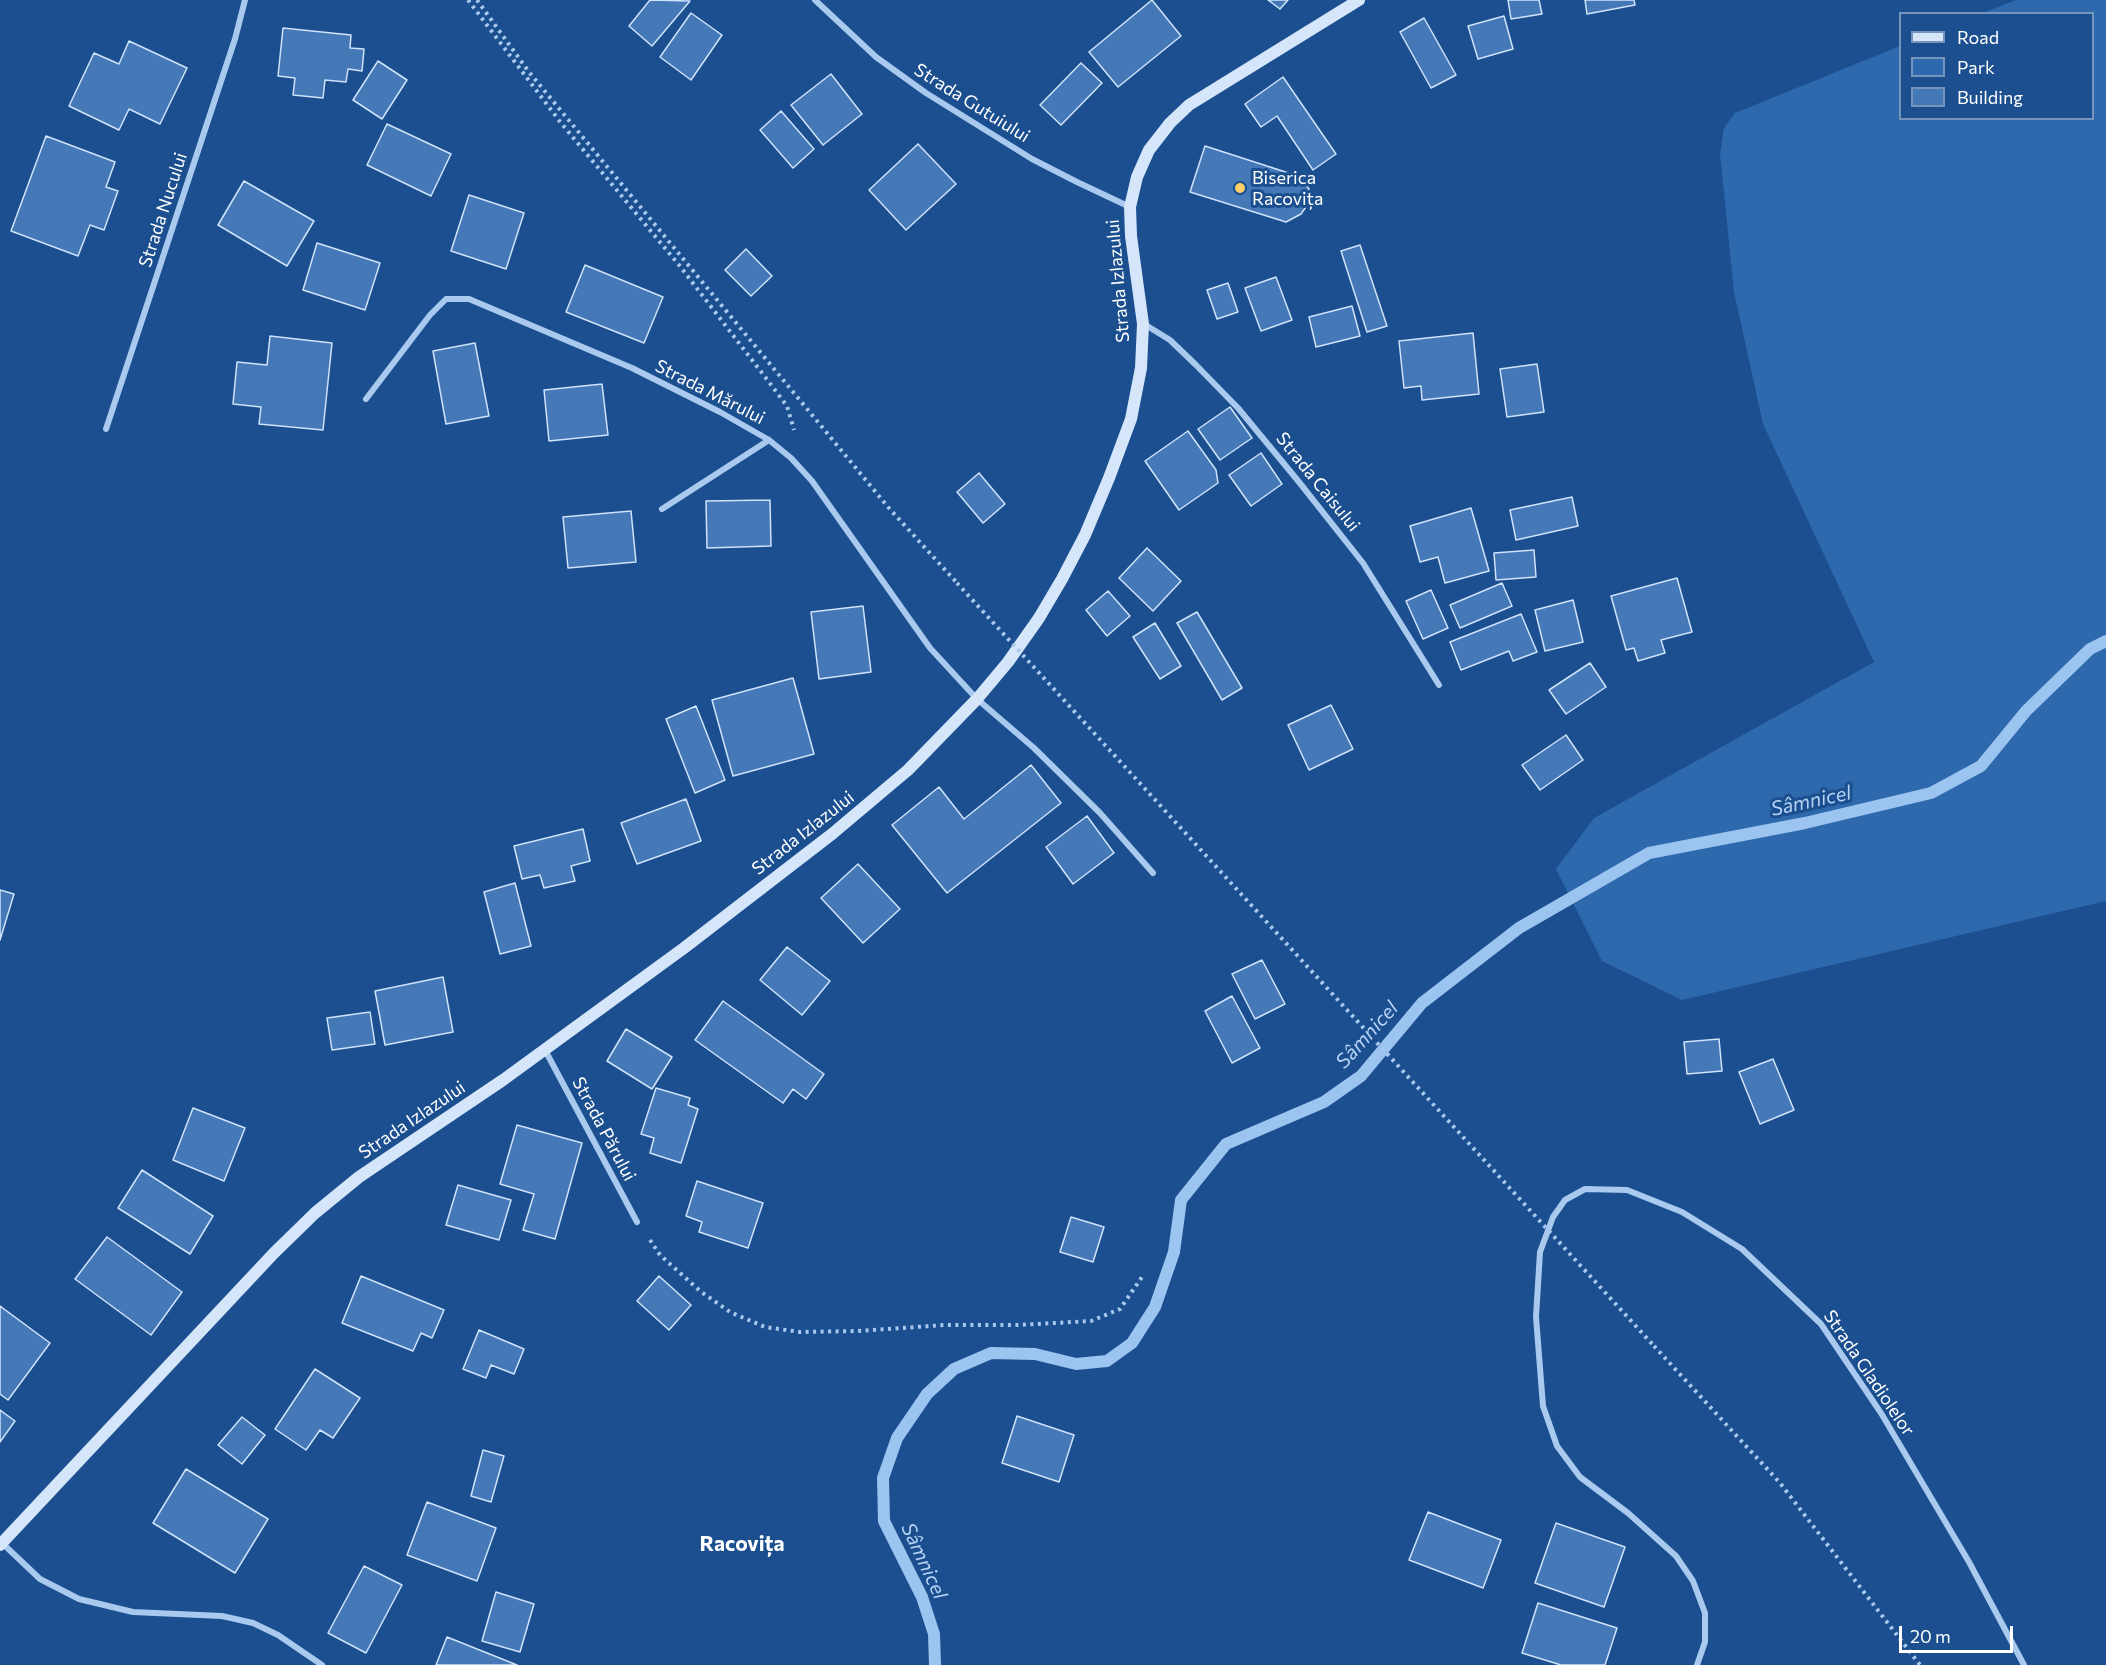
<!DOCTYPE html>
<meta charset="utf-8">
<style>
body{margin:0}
#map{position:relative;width:2106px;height:1665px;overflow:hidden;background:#1b4f8f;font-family:Commissioner,sans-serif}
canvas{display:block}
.legend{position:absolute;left:1899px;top:12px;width:195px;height:108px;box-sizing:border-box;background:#1b4f8f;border:2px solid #7695bc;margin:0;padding:8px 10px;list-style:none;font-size:18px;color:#fff}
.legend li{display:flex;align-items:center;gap:12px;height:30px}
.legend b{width:30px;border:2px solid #7695bc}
.scale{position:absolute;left:1899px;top:1626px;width:114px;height:27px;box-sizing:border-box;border:3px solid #fff;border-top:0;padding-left:8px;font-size:18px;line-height:21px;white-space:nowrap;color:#fff;-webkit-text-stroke:4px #1b4f8f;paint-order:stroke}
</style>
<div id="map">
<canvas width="2106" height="1665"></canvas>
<ul class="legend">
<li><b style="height:8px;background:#d6e6fa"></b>Road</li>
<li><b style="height:16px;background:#2e69ad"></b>Park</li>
<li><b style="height:16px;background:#4478b7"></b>Building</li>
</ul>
<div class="scale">20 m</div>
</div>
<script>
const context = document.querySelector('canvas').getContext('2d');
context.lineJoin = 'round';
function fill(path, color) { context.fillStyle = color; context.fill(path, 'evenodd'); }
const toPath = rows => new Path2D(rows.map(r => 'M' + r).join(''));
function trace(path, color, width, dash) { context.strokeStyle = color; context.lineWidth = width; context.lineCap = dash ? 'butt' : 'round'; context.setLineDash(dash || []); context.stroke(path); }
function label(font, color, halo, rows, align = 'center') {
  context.font = font + ' Commissioner,sans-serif'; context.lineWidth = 6; context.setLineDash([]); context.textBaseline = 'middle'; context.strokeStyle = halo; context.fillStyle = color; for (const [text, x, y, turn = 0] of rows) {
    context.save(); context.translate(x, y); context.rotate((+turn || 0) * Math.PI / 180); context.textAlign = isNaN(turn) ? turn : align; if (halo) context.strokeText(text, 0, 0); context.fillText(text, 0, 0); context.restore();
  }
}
fill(toPath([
 [2016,0,2106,0,2106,901,1682,1000,1602,961,1556,869,1594,818,1874,662,1763,424,1734,292,1720,154,1724,128,1735,113,1900,46,1900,118,2092,118,2092,14,1983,13]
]), '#2e69ad');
trace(toPath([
 [935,1665,934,1634,922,1597,884,1521,883,1478,897,1438,927,1394,954,1369,991,1353,1035,1354,1076,1364,1107,1361,1132,1343,1155,1307,1174,1252,1181,1200,1226,1144,1324,1102,1361,1076,1422,1003,1519,928,1649,853,1805,823,1931,793,1981,766,2026,711,2090,649,2106,641]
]), '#9cc4f0', 12);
const building = toPath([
 [650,0,690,1,652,46,629,26,650,0],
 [1152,0,1181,36,1118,87,1089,52,1152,0],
 [1268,0,1288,0,1280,9,1268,0],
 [1508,0,1539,0,1542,14,1511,19,1508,0],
 [1585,0,1634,0,1635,5,1587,14,1585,0],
 [691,13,722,35,691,80,660,57,691,13],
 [1504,16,1513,49,1478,59,1468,26,1504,16],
 [1424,18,1456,75,1431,88,1400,32,1424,18],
 [283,28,351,35,350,48,364,49,362,71,348,69,346,82,325,80,323,98,293,95,295,78,278,76,283,28],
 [129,41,187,68,160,124,129,109,119,130,69,106,94,53,119,64,129,41],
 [378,61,407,80,382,119,353,100,378,61],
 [1081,63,1102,83,1061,125,1040,105,1081,63],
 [831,74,862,114,823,145,791,105,831,74],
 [1283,77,1336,154,1313,170,1277,116,1261,127,1245,104,1283,77],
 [781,111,814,149,793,168,760,130,781,111],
 [387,124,451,154,431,196,367,165,387,124],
 [46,136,115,162,106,187,118,191,104,230,90,225,78,256,11,231,46,136],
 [918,144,956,184,906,230,869,190,918,144],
 [1205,146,1301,177,1309,189,1308,204,1301,214,1286,222,1190,192,1205,146],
 [244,181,314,221,287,266,218,225,244,181],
 [469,195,524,213,506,269,451,251,469,195],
 [317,243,380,263,365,310,303,290,317,243],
 [1360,245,1387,326,1367,332,1341,251,1360,245],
 [746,249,772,276,751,296,725,270,746,249],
 [585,265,663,297,644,343,566,312,585,265],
 [1276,277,1292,320,1261,331,1245,288,1276,277],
 [1228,283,1238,312,1217,319,1207,290,1228,283],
 [1352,306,1360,336,1316,347,1309,317,1352,306],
 [1473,333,1479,394,1422,400,1421,386,1404,388,1399,341,1473,333],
 [270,336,332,343,323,430,259,424,261,407,233,404,237,362,267,365,270,336],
 [475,343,489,416,446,424,433,351,475,343],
 [1537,364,1544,412,1507,417,1500,369,1537,364],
 [602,384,608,435,549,441,544,390,602,384],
 [1230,407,1252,438,1220,460,1198,429,1230,407],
 [1188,431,1216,470,1218,483,1179,510,1145,461,1188,431],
 [1261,453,1282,484,1251,506,1229,475,1261,453],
 [979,473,1005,504,983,523,957,492,979,473],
 [1572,497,1578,526,1516,540,1510,510,1572,497],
 [770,500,771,546,707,548,706,501,770,500],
 [1471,508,1489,571,1445,583,1438,557,1420,562,1410,526,1471,508],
 [631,511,636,562,568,568,563,517,631,511],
 [1147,548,1181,581,1153,611,1119,578,1147,548],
 [1534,550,1536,577,1496,580,1494,553,1534,550],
 [1677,578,1692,632,1661,640,1665,653,1638,661,1634,648,1626,650,1611,596,1677,578],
 [1502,583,1512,606,1460,628,1450,605,1502,583],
 [1431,590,1448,628,1423,639,1406,601,1431,590],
 [1108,591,1130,616,1107,636,1086,610,1108,591],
 [1573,600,1583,642,1545,651,1535,610,1573,600],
 [863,606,871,672,819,679,811,612,863,606],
 [1197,612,1242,688,1222,700,1177,623,1197,612],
 [1521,614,1537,652,1513,661,1509,651,1461,670,1450,642,1521,614],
 [1155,623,1181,666,1160,679,1133,637,1155,623],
 [1590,663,1606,687,1566,714,1549,690,1590,663],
 [793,678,814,754,733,776,712,700,793,678],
 [1331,705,1353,749,1309,770,1288,725,1331,705],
 [696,706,725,780,695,793,666,719,696,706],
 [1566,735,1583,760,1540,790,1522,765,1566,735],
 [1031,765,1061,803,947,893,892,825,939,787,964,819,1031,765],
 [686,799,701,841,637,864,621,823,686,799],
 [1087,816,1114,853,1073,884,1046,847,1087,816],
 [583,829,590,861,571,866,575,881,544,888,540,875,522,879,514,846,583,829],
 [858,864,900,909,863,943,821,898,858,864],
 [515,883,531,946,500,954,484,892,515,883],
 [0,890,14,894,0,940,0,890],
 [787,947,830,981,802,1015,760,980,787,947],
 [1262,960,1285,1004,1255,1019,1232,974,1262,960],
 [443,977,453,1032,385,1045,375,991,443,977],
 [1232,996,1260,1048,1232,1063,1205,1011,1232,996],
 [723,1001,824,1074,806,1099,793,1089,783,1103,695,1040,723,1001],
 [370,1012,375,1044,332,1050,327,1018,370,1012],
 [626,1029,672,1057,652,1089,607,1061,626,1029],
 [1719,1039,1722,1071,1687,1074,1684,1042,1719,1039],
 [1773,1059,1794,1110,1760,1124,1739,1072,1773,1059],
 [656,1088,690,1098,688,1105,698,1109,681,1163,650,1153,654,1138,641,1134,656,1088],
 [193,1108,245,1128,224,1181,173,1160,193,1108],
 [517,1125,582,1143,555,1239,523,1230,534,1194,500,1184,517,1125],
 [142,1170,213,1216,190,1254,118,1208,142,1170],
 [697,1181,763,1203,748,1248,699,1232,702,1222,686,1216,697,1181],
 [458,1185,511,1200,499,1240,446,1225,458,1185],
 [1071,1217,1104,1227,1093,1262,1060,1252,1071,1217],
 [107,1237,182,1292,151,1335,75,1279,107,1237],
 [361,1276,444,1310,432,1338,421,1333,413,1351,342,1323,361,1276],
 [659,1276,691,1305,669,1330,637,1301,659,1276],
 [0,1306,50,1343,8,1400,0,1394,0,1306],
 [479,1330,524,1349,514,1374,491,1365,486,1378,463,1369,479,1330],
 [315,1369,360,1398,333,1438,320,1430,306,1450,275,1429,315,1369],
 [0,1410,15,1421,0,1442,0,1410],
 [1017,1416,1074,1435,1059,1482,1002,1463,1017,1416],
 [242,1417,265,1435,242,1464,218,1445,242,1417],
 [483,1450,504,1456,491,1502,471,1496,483,1450],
 [186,1469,268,1519,235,1573,153,1523,186,1469],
 [427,1502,496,1528,477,1581,407,1555,427,1502],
 [1428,1512,1501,1540,1483,1588,1409,1560,1428,1512],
 [1556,1523,1625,1547,1604,1607,1535,1583,1556,1523],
 [364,1566,402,1585,366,1653,328,1633,364,1566],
 [496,1592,534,1604,520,1652,482,1641,496,1592],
 [1538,1603,1617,1628,1605,1665,1561,1665,1522,1653,1538,1603],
 [447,1637,517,1665,436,1665,447,1637]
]);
fill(building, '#4478b7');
trace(building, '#cfe3fa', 1.5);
trace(toPath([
 [468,0,561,123,679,265,772,386,787,406,794,430],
 [477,0,529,72,888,507,957,583],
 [650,1240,660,1255,700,1291,730,1312,765,1327,800,1332,858,1331,945,1325,1019,1325,1091,1321,1120,1309,1142,1277],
 [1654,1346,1780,1483,1920,1665]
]), '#a9c9ee', 4, [3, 4.5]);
trace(toPath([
 [815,0,876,57,926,93,1032,159,1077,182,1130,207],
 [1144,324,1170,340,1196,365,1238,408,1299,482,1363,563,1439,685],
 [366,399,430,315,446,299,469,299,632,368,720,412,769,440,791,458,812,481,930,648,977,699,1034,748,1100,813,1153,873],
 [106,429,235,39,245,0],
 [662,509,769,440],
 [545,1050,637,1222],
 [2,1543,40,1579,79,1599,133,1612,222,1616,253,1623,278,1635,322,1665],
 [1697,1665,1705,1642,1705,1613,1693,1581,1676,1556,1628,1513,1580,1477,1557,1446,1543,1406,1536,1317,1540,1252,1553,1217,1565,1200,1585,1189,1627,1190,1682,1212,1742,1249,1821,1324,1881,1413,1969,1562,2024,1665]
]), '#a9c9ee', 6);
trace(toPath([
 [0,1545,274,1253,315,1213,359,1177,503,1080,684,948,832,834,908,770,977,699,1008,662,1039,618,1062,579,1085,535,1109,478,1131,419,1141,368,1143,324,1131,236,1130,207,1137,177,1149,150,1170,123,1189,105,1359,0]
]), '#d6e6fa', 12);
trace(toPath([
 [957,583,1654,1346]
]), '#a9c9ee', 4, [3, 4.5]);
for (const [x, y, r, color] of [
 [1240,188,6,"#ffd166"]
]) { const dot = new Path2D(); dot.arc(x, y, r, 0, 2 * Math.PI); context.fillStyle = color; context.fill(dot); trace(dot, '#1b4f8f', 2); }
label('18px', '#fff', '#1b4f8f', [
 ["Strada Gutuiului",972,103,32],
 ["Strada Nucului",163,210,-72],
 ["Strada Izlazului",1118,281,-95],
 ["Strada Mărului",710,392,27],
 ["Strada Caisului",1318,482,51],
 ["Strada Izlazului",803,833,-38],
 ["Strada Izlazului",412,1120,-34],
 ["Strada Părului",604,1129,62],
 ["Strada Gladiolelor",1869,1373,56]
]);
label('18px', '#fff', '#1b4f8f', [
 ["Biserica",1252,178],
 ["Racovița",1252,199]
], 'left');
label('italic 20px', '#b5d3f5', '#1b4f8f', [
 ["Sâmnicel",1811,801,-12],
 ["Sâmnicel",1367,1035,-48],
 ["Sâmnicel",924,1561,65]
]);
label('bold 21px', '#fff', '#1b4f8f', [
 ["Racovița",742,1544]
]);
</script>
